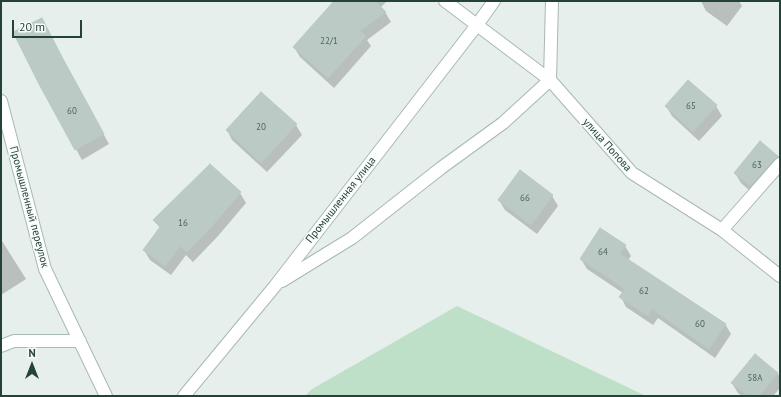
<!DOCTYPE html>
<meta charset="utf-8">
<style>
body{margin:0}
#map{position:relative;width:781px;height:397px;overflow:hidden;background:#e6efeb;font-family:"PT Sans",sans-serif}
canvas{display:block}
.frame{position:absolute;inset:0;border:2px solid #24423a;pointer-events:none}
.north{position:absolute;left:12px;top:345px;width:40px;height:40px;-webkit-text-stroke:3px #f7fbf9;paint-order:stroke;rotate:0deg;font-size:11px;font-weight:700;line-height:16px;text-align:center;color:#24423a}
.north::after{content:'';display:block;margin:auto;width:14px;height:18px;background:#24423a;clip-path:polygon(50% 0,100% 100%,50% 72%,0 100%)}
.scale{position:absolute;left:12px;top:20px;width:70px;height:18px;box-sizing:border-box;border:2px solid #24423a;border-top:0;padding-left:5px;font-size:12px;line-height:14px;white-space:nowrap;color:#24423a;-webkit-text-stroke:3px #f7fbf9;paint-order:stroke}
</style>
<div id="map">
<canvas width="781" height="397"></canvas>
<div class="frame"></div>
<div class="north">N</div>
<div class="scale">20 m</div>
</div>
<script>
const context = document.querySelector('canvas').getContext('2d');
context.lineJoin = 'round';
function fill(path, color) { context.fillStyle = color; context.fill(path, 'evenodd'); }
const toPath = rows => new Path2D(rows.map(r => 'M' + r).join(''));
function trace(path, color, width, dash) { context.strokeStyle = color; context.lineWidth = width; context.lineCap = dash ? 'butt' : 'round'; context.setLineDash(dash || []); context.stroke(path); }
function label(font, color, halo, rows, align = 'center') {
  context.font = font + ' "PT Sans",sans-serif'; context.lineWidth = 3; context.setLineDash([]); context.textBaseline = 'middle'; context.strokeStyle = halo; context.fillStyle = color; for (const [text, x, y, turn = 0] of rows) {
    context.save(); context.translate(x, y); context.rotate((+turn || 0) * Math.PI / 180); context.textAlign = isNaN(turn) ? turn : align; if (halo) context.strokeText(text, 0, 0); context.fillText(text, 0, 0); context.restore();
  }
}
fill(toPath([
 [457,306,646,396,305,396,312,389]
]), '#bfe0c8');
fill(toPath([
 [342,1,387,1,380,8,385,12,391,22,367,40,371,46,334,88,300,57,294,47],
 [701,1,739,1,742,6,727,26,706,11],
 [67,68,109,144,82,160,40,84],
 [666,106,716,106,722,116,699,141,672,116],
 [296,125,302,135,267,172,232,140,227,130],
 [760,143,778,157,780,161,756,196,741,183,735,173],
 [210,165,240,193,246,203,218,236,193,262,186,255,171,275,150,260,144,250,160,229,155,220],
 [520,172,552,196,558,206,537,234,505,210,499,200],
 [2,241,26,279,1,295,1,242],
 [625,246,631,256,628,260,725,324,731,334,715,358,658,318,653,325,626,307,621,297,623,293,587,269,581,259],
 [755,355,778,374,780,378,780,388,773,396,742,396,738,393,732,383]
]), '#0003');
const building = toPath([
 [334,1,375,1,386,12,360,31,366,36,328,78,293,47,334,1],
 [42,18,62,57,104,134,75,150,39,84,13,32,42,18],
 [688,80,717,105,693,132,665,106,688,80],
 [261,92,297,124,261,163,226,130,261,92],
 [760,141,779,157,774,159,750,186,734,173,760,141],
 [210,164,241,192,212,226,187,252,180,246,165,266,143,250,160,227,153,220,210,164],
 [520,170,553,195,531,225,498,200,520,170],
 [600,228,626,245,620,254,726,324,709,349,652,309,648,316,619,297,625,289,580,259,600,228],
 [755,354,778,373,759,396,748,396,731,383,755,354]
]);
fill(building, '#bbcac4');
trace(building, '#b8c9c2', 1);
const minor = toPath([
 [445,1,550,80,632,173,722,230,780,276],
 [1,101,45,269,106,396],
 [722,230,780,164],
 [282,281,352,238,441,168,503,123,550,80,552,1],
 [1,346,14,341,80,341],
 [184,396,275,286,477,25,494,1]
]);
trace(minor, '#a8b8b2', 14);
trace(minor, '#fff', 12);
label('9px', '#4a645c', null, [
 ["22/1",329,41],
 ["65",691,106],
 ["60",72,111],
 ["20",261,127],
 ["63",757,165],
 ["66",525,198],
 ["16",183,223],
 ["64",603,252],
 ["62",644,291],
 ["60",700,324],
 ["58А",755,378]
]);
label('11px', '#24423a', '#f7fbf9', [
 ["улица Попова",607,145,48],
 ["Промышленная улица",341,200,-52],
 ["Промышленный переулок",29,207,75]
]);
</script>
